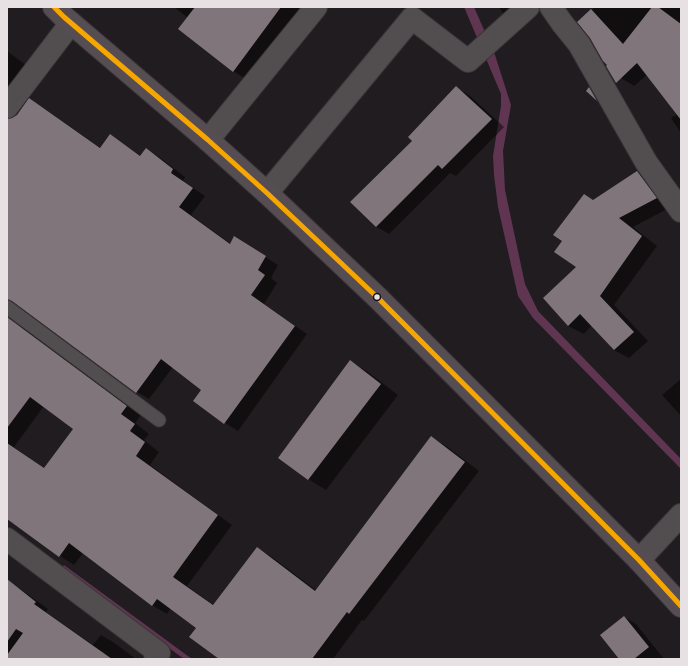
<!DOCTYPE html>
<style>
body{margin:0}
#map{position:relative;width:688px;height:666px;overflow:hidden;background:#211c1f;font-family:"IBM Plex Sans",sans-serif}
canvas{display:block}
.frame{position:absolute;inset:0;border:8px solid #e7e1e4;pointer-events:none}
</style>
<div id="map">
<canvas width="688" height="666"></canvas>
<div class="frame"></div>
</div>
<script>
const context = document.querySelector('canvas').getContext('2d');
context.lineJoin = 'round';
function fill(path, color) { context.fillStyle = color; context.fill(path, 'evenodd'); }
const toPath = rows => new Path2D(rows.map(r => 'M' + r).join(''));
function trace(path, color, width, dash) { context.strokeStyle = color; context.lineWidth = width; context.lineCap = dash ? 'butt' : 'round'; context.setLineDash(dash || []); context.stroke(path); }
fill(toPath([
 [464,7,474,7,495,55,511,105,503,151,505,190,525,284,538,311,681,459,681,469,533,318,518,296,498,207,494,175,493,156,501,106,501,94],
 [64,565,192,659,184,659,61,569]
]), '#5f3551');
fill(toPath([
 [174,7,306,7,285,32,282,30,246,79,233,71,188,18],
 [499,7,519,7,508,16,502,12],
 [595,7,681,7,681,133,671,118,678,114,647,75,634,86,621,78,578,22],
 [7,51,30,68,7,113,8,120,18,115,30,100,42,107,101,148,110,135,141,156,146,149,159,157,185,177,183,181,205,196,191,215,231,244,247,245,278,265,271,278,277,283,264,304,307,334,238,431,225,423,194,401,202,390,173,367,149,399,137,392,7,266],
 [456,88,469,95,504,127,456,176,450,173,389,234,377,227,351,202,413,141],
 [637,173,653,181,671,207,633,227,657,246,614,305,648,341,629,358,614,350,592,325,584,334,568,326,577,267,594,201],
 [13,323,28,331,141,415,135,423,149,434,144,440,159,452,150,465,232,525,187,586,214,605,257,548,272,557,317,591,431,437,446,446,479,471,364,621,362,620,333,659,221,659,197,627,171,608,167,614,152,605,83,553,74,565,60,556,7,519,7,328],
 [44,406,74,428,45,469,14,447],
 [350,361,368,372,398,395,326,490,308,479],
 [681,379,681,416,662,395],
 [7,583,11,583,23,591,48,609,46,612,93,645,101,635,113,642,136,659,7,659],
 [624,617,636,624,664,659,620,659]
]), '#0007');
fill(toPath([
 [195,7,281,7,233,72,178,29],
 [652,7,658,7,681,24,681,120,637,63,616,83,606,66,607,65,603,61,590,38,577,22,591,9,623,44],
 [456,86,492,119,442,169,438,165,376,227,350,202,412,141,408,137],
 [589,87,597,101,586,91],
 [29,98,100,148,110,134,140,156,146,148,173,169,171,173,193,188,179,207,230,244,234,236,266,256,258,270,265,275,251,295,295,326,224,424,193,401,201,390,161,359,136,393,12,301,7,299,7,119,12,118,17,115],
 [637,171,657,198,619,218,642,236,600,296,634,332,614,350,580,314,568,326,543,298,576,267,554,252,562,241,553,235,584,194,593,200],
 [7,317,127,406,121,414,135,424,130,431,145,442,136,456,218,515,173,577,213,605,257,547,315,591,431,436,465,462,349,614,347,612,312,659,219,659,189,637,196,628,157,599,152,606,69,543,59,557,7,519,7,443,44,468,73,429,30,397,7,428],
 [350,360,381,384,308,480,278,458],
 [7,579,36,602,34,604,112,659,7,659,7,655,23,633,16,629,7,642],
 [624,616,649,647,634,659,619,659,600,635]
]), '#81757c');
const lane = toPath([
 [7,307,159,420]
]);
const street = toPath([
 [551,7,562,23,579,44,646,162,681,211],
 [7,107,71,23],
 [208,140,316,7],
 [267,193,412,18,468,61,528,7],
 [7,539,159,653,155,659],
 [639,560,681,515]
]);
const secondary = toPath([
 [54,7,64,17,208,140,267,193,379,299,639,560,681,606]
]);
trace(lane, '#3a3639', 15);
trace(street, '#3a3639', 24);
trace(secondary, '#3a3639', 24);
trace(lane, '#524e50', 13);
trace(street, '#524e50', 22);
trace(secondary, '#564d53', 22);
trace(toPath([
 [54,7,64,17,208,140,267,193,379,299,639,560,681,606]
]), '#f7a600', 5);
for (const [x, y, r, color] of [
 [377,297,3.5,"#e7e1e4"]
]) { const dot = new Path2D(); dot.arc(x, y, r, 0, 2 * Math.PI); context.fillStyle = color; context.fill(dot); trace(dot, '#191116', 1.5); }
</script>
